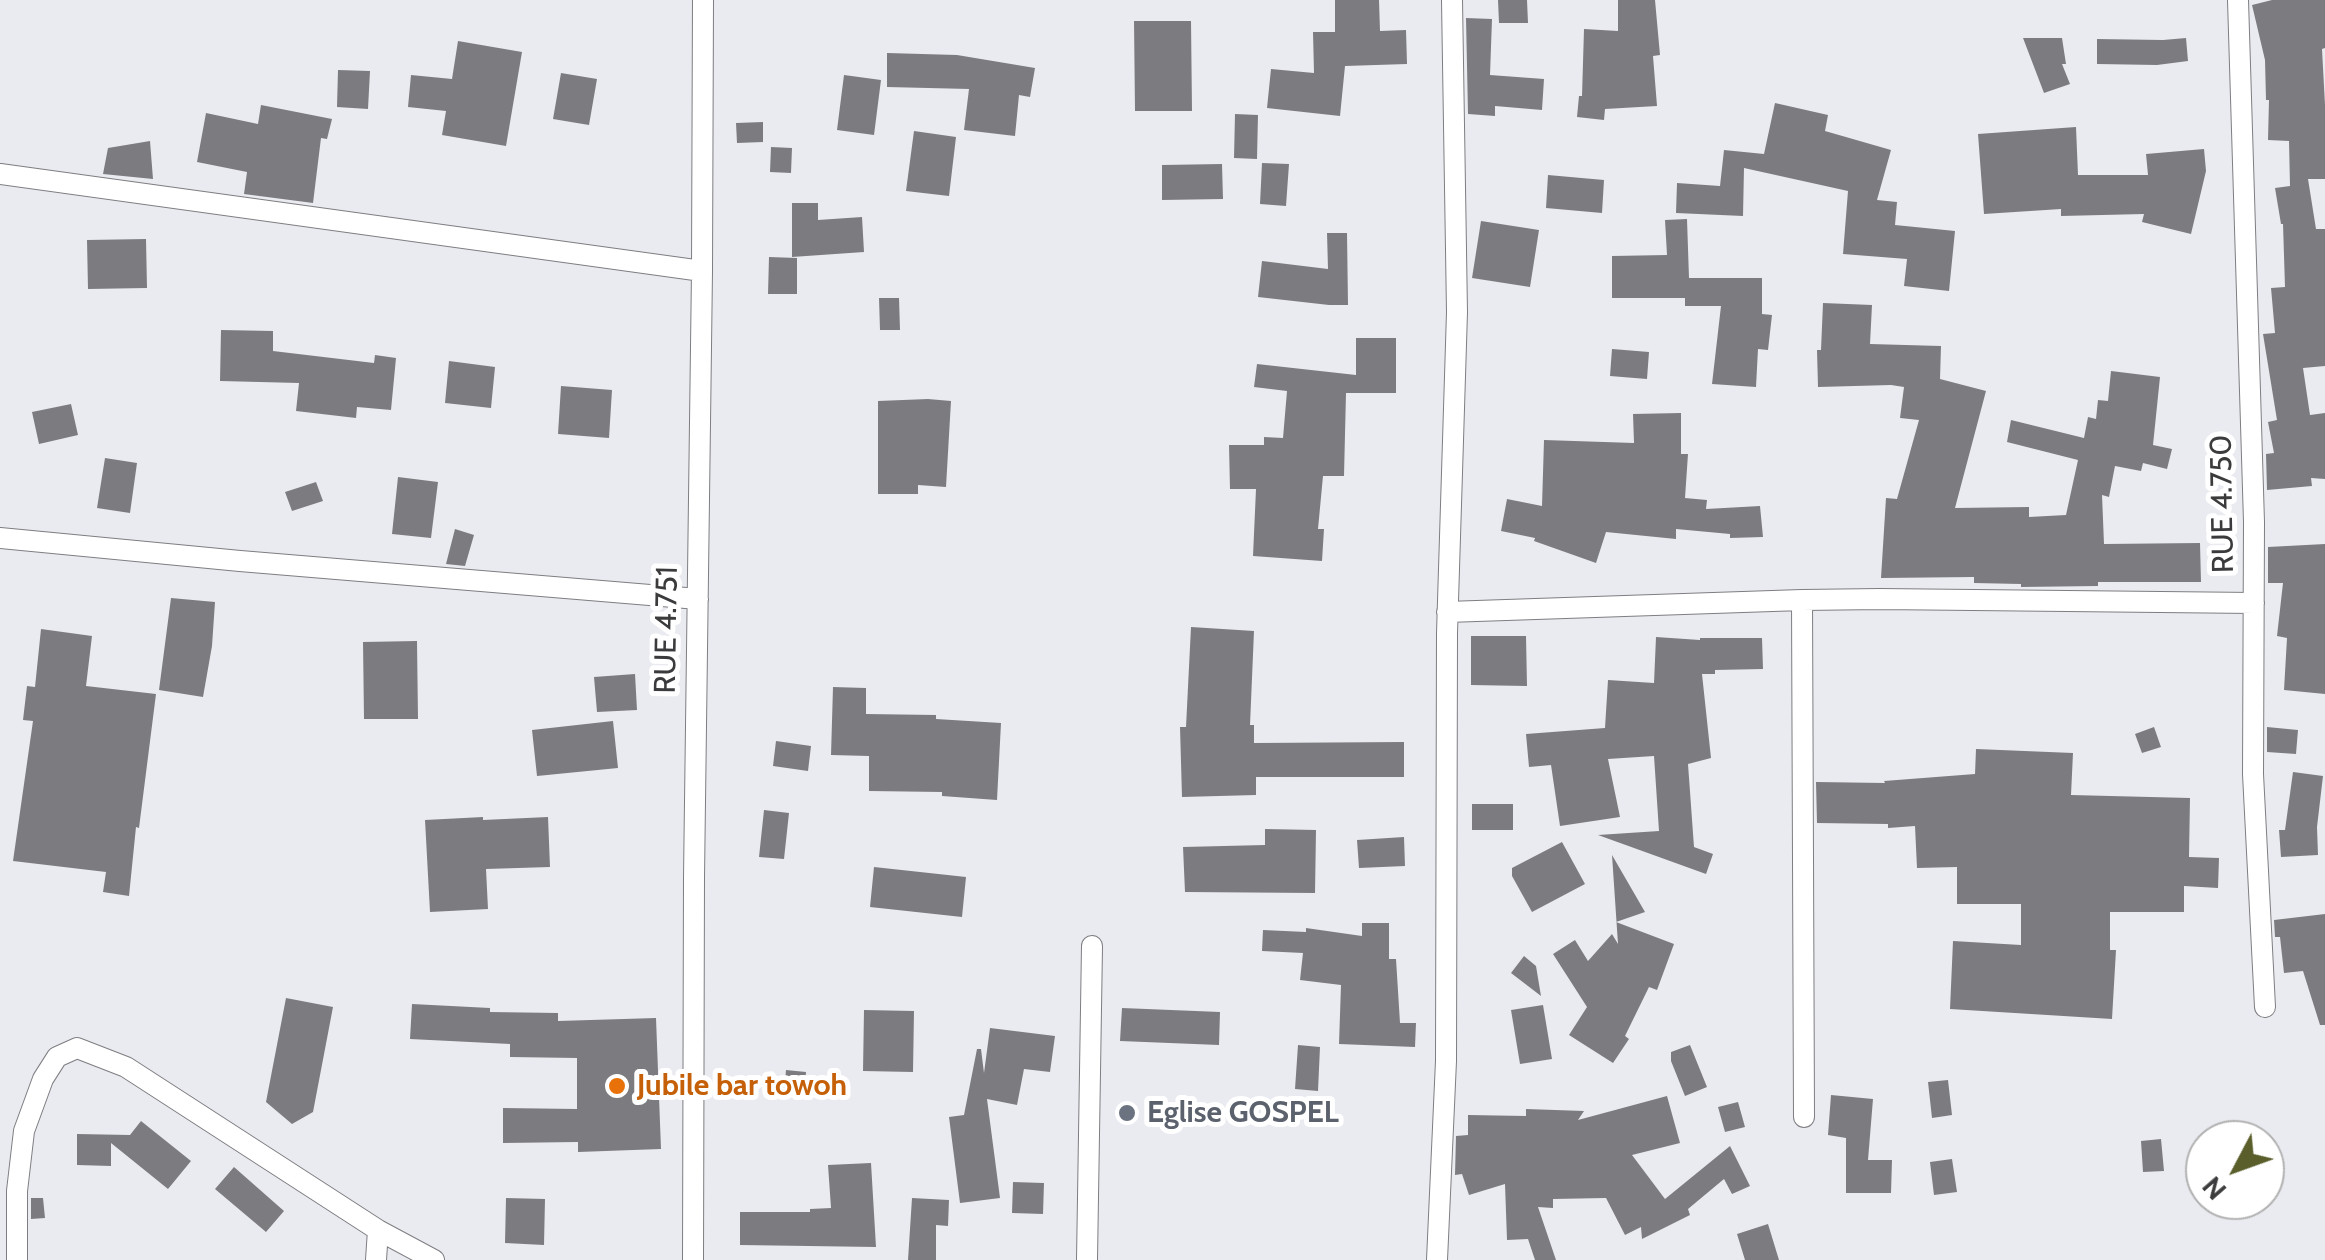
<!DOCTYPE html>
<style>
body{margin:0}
#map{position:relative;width:2325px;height:1260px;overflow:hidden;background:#eaebf0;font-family:Cabin,sans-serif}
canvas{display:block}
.north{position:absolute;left:2185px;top:1120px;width:100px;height:100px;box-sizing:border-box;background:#fff;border:2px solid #b1b1b1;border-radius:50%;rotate:229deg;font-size:28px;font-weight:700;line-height:40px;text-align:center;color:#3b3b3d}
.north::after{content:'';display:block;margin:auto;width:35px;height:45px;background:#5a5e2b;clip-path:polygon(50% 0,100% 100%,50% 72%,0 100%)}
</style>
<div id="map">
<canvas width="2325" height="1260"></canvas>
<div class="north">N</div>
</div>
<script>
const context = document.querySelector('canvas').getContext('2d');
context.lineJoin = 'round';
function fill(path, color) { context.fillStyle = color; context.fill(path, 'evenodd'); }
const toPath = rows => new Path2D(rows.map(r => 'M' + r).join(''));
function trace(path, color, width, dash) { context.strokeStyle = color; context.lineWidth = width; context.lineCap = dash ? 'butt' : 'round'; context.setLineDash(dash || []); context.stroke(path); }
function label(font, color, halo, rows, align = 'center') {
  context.font = font + ' Cabin,sans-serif'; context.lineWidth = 10; context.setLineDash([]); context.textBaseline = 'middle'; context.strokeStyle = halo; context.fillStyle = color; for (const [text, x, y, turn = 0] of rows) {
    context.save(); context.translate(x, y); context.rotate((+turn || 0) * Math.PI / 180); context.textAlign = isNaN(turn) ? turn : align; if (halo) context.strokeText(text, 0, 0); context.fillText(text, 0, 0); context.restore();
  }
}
fill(toPath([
 [1335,0,1379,0,1380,31,1406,30,1407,64,1345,66,1340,116,1267,108,1271,69,1314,73,1313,32,1335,32],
 [1498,0,1527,0,1528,23,1499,23],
 [1618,0,1655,0,1660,55,1653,56,1657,106,1605,109,1604,120,1577,117,1579,96,1582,96,1584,29,1618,31],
 [2272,0,2325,0,2325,48,2322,49,2325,105,2325,179,2308,179,2316,229,2325,229,2325,366,2303,368,2310,415,2325,413,2325,479,2311,478,2312,486,2267,490,2266,454,2274,453,2268,422,2277,420,2263,334,2275,333,2271,288,2285,287,2283,224,2281,224,2275,188,2290,186,2289,141,2268,140,2269,100,2266,100,2265,60,2252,5],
 [1466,18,1492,19,1490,75,1544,79,1542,110,1495,106,1495,116,1468,114],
 [1134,21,1191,21,1192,111,1135,111],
 [2023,38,2062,38,2066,64,2062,64,2070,84,2044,93],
 [2186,38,2188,61,2157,65,2097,64,2097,39,2163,40],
 [458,41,522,52,506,146,442,135,446,111,408,107,411,75,452,79],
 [887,53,957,55,1035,68,1030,97,1019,95,1015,136,964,130,969,89,887,87],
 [338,70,370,71,368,109,337,107],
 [561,73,597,79,589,125,553,119],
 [844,75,881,80,874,135,837,130],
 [1775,103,1828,115,1825,131,1891,150,1877,200,1897,202,1895,225,1955,231,1949,291,1904,286,1907,259,1843,254,1848,191,1744,168,1743,216,1676,213,1677,183,1720,186,1724,150,1764,154],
 [261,105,332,119,327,139,321,138,313,203,244,194,247,172,197,162,206,113,258,124],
 [1235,114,1258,115,1257,159,1234,158],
 [763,122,763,142,737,143,736,123],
 [2076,127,2078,175,2148,175,2146,154,2204,149,2206,171,2191,234,2142,222,2144,214,2061,216,2061,209,1984,214,1978,134],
 [914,131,956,137,949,196,906,191],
 [150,141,153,179,103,174,108,148],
 [771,147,792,148,791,173,770,172],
 [1262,163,1289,164,1286,206,1260,204],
 [1222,164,1223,199,1162,200,1162,165],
 [1548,175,1604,180,1602,213,1546,208],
 [792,203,818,203,818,220,862,217,864,252,792,257],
 [1687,219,1689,278,1762,278,1762,314,1772,315,1768,350,1758,349,1756,387,1712,384,1721,306,1685,306,1685,298,1612,298,1612,256,1667,255,1665,220],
 [1481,221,1539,230,1530,287,1472,278],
 [1327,233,1347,233,1348,305,1329,305,1258,297,1262,261,1328,269],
 [146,239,147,288,88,289,87,240],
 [769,257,797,258,797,294,768,294],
 [879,298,899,298,900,330,880,330],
 [1823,303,1872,305,1870,344,1941,346,1940,379,1986,391,1955,508,2029,507,2029,517,2066,515,2078,460,2007,442,2011,420,2084,438,2088,417,2096,419,2098,400,2108,401,2111,371,2160,377,2153,445,2172,449,2167,469,2143,463,2141,471,2115,466,2109,497,2102,495,2104,544,2200,543,2201,582,2098,582,2098,586,2021,587,2021,584,1974,583,1974,577,1881,578,1886,498,1897,499,1919,420,1900,418,1904,387,1891,385,1818,387,1817,350,1821,350],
 [221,330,273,331,273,351,374,363,375,355,396,358,391,410,357,407,356,418,296,411,299,383,220,381],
 [1356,338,1396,338,1396,393,1346,393,1344,476,1323,476,1318,529,1324,529,1322,561,1253,556,1256,489,1230,489,1229,445,1264,445,1264,437,1283,438,1287,391,1254,387,1257,364,1356,375],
 [1612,349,1649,352,1647,379,1610,376],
 [449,361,495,367,491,408,445,403],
 [561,386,612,390,609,438,558,434],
 [928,399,951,401,946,487,918,485,918,494,878,494,878,401],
 [71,404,78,435,39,444,32,412],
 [1681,413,1681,454,1688,454,1685,498,1707,500,1706,509,1760,506,1763,537,1730,538,1730,534,1676,529,1676,539,1606,532,1596,563,1534,541,1535,538,1501,531,1507,499,1542,506,1544,440,1634,443,1633,414],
 [105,458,137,463,130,513,97,508],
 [398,477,438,482,431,538,392,534],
 [316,482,323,501,292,511,285,492],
 [455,529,474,535,465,566,446,564],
 [2325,544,2325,694,2284,690,2287,638,2277,636,2283,583,2268,583,2268,547],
 [171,598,215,602,212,646,203,697,159,690],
 [1191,627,1254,631,1250,725,1254,725,1254,743,1404,742,1404,777,1256,777,1256,795,1182,797,1180,727,1186,727],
 [41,629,92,636,86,686,156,694,139,828,136,827,129,896,103,892,106,872,13,861,33,721,23,720,27,686,35,687],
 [1471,636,1526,636,1527,686,1471,685],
 [1656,637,1700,640,1700,638,1762,638,1763,669,1715,670,1715,674,1702,674,1711,758,1688,764,1694,847,1713,854,1706,874,1598,835,1659,831,1654,756,1608,759,1620,817,1560,826,1551,765,1529,767,1526,734,1605,728,1608,680,1654,683],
 [417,641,418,719,364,719,363,642],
 [635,674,637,710,597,712,594,677],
 [833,687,866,688,866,714,936,715,936,719,1001,723,997,800,942,796,942,792,869,791,869,756,831,755],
 [613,721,618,768,537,776,532,730],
 [2154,727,2161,747,2142,753,2135,734],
 [2267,727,2298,730,2296,754,2267,752],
 [776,741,811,746,808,771,773,766],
 [1976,749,2073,753,2071,795,2190,798,2189,857,2219,858,2218,888,2184,886,2184,912,2110,912,2110,950,2116,950,2112,1019,1950,1009,1953,941,2021,945,2021,904,1957,904,1957,867,1917,868,1915,826,1888,828,1888,824,1817,823,1816,782,1885,783,1884,781,1975,774],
 [2293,772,2323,776,2317,827,2318,855,2281,857,2279,830,2285,830],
 [1472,804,1513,804,1513,830,1472,830],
 [764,810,789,813,784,859,759,857],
 [483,817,483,820,548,817,550,867,486,869,488,909,430,912,425,820],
 [1265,829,1316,830,1315,893,1185,892,1183,847,1265,845],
 [1404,837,1405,866,1359,868,1357,840],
 [1562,842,1585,884,1532,912,1512,876,1512,868],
 [1612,855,1645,912,1616,922,1674,944,1657,990,1649,987,1625,1036,1629,1039,1613,1063,1569,1035,1587,1007,1553,954,1575,940,1588,961,1612,934,1618,944],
 [874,867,966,877,962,917,870,907],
 [2325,914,2325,1025,2320,1025,2303,971,2284,973,2280,937,2275,937,2274,920],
 [1362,923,1389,923,1389,959,1396,959,1400,1023,1416,1023,1415,1047,1339,1044,1341,985,1300,980,1303,953,1262,951,1263,930,1306,932,1306,928,1362,936],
 [1524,956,1536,966,1541,996,1511,973],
 [286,998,333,1007,313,1112,292,1124,266,1102],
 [412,1004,490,1008,490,1012,558,1013,558,1021,656,1018,661,1149,578,1152,578,1142,503,1143,503,1108,577,1109,577,1058,510,1057,510,1044,410,1039],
 [1543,1005,1552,1059,1520,1064,1511,1010],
 [1122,1008,1220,1012,1219,1045,1120,1041],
 [864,1010,914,1011,913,1072,863,1071],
 [990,1028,1055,1036,1050,1072,1024,1069,1017,1105,987,1099,1000,1198,960,1203,949,1117,964,1115,977,1049,981,1049,984,1073],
 [1298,1045,1320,1047,1318,1091,1295,1089],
 [1690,1045,1707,1087,1685,1096,1671,1061,1671,1052],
 [786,1070,806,1072,804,1096,784,1094],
 [1948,1080,1952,1115,1932,1118,1928,1082],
 [1831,1095,1873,1099,1868,1160,1892,1160,1891,1193,1846,1193,1846,1138,1828,1135],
 [1667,1096,1680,1143,1632,1155,1665,1199,1730,1146,1750,1186,1732,1194,1724,1179,1688,1209,1690,1215,1642,1239,1641,1227,1625,1235,1606,1198,1553,1199,1553,1208,1538,1207,1556,1260,1535,1260,1528,1239,1507,1240,1505,1184,1469,1195,1462,1174,1455,1175,1456,1136,1468,1135,1468,1115,1526,1116,1526,1109,1584,1111,1578,1120],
 [1738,1102,1745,1127,1725,1132,1718,1107],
 [141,1121,191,1161,168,1189,111,1143,111,1166,77,1165,77,1134,130,1135],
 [2161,1139,2164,1171,2143,1172,2141,1141],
 [1952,1159,1957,1192,1934,1195,1930,1162],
 [871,1163,876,1247,740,1245,740,1212,810,1212,810,1209,831,1208,828,1165],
 [234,1167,284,1211,266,1232,215,1189],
 [1013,1182,1044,1183,1043,1214,1012,1213],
 [31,1198,43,1198,45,1218,31,1219],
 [506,1198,545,1199,544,1245,505,1243],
 [912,1198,949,1200,948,1226,936,1225,936,1260,908,1260],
 [1768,1224,1779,1260,1745,1260,1737,1234]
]), '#7c7c80');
const street = toPath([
 [2238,0,2254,522,2253,774,2265,1007],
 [0,174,702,271],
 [0,538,240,561,698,599],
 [1802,600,1880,599,2254,603],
 [1447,612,1802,600,1804,1117],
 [17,1260,17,1191,24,1131,43,1079,57,1057,77,1048,126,1067,378,1230,434,1260],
 [376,1260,378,1230],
 [693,1260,694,877,702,271,703,0],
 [1087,1260,1092,946],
 [1437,1260,1446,1061,1447,633,1457,312,1452,0]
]);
trace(street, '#7e7e82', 22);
trace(street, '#fff', 20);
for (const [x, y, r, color] of [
 [617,1086,10,"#e8710a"],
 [1127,1113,10,"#6b7280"]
]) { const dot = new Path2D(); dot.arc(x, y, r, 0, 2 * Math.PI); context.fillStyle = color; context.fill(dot); trace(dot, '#fff', 4); }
label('30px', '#3b3b3d', '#fff', [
 ["RUE 4.750",2223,504,-91],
 ["RUE 4.751",667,630,-89]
]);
label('bold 30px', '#c56008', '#fff', [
 ["Jubile bar towoh",637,1086]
], 'left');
label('bold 30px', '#5b616d', '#fff', [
 ["Eglise GOSPEL",1147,1113]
], 'left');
</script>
